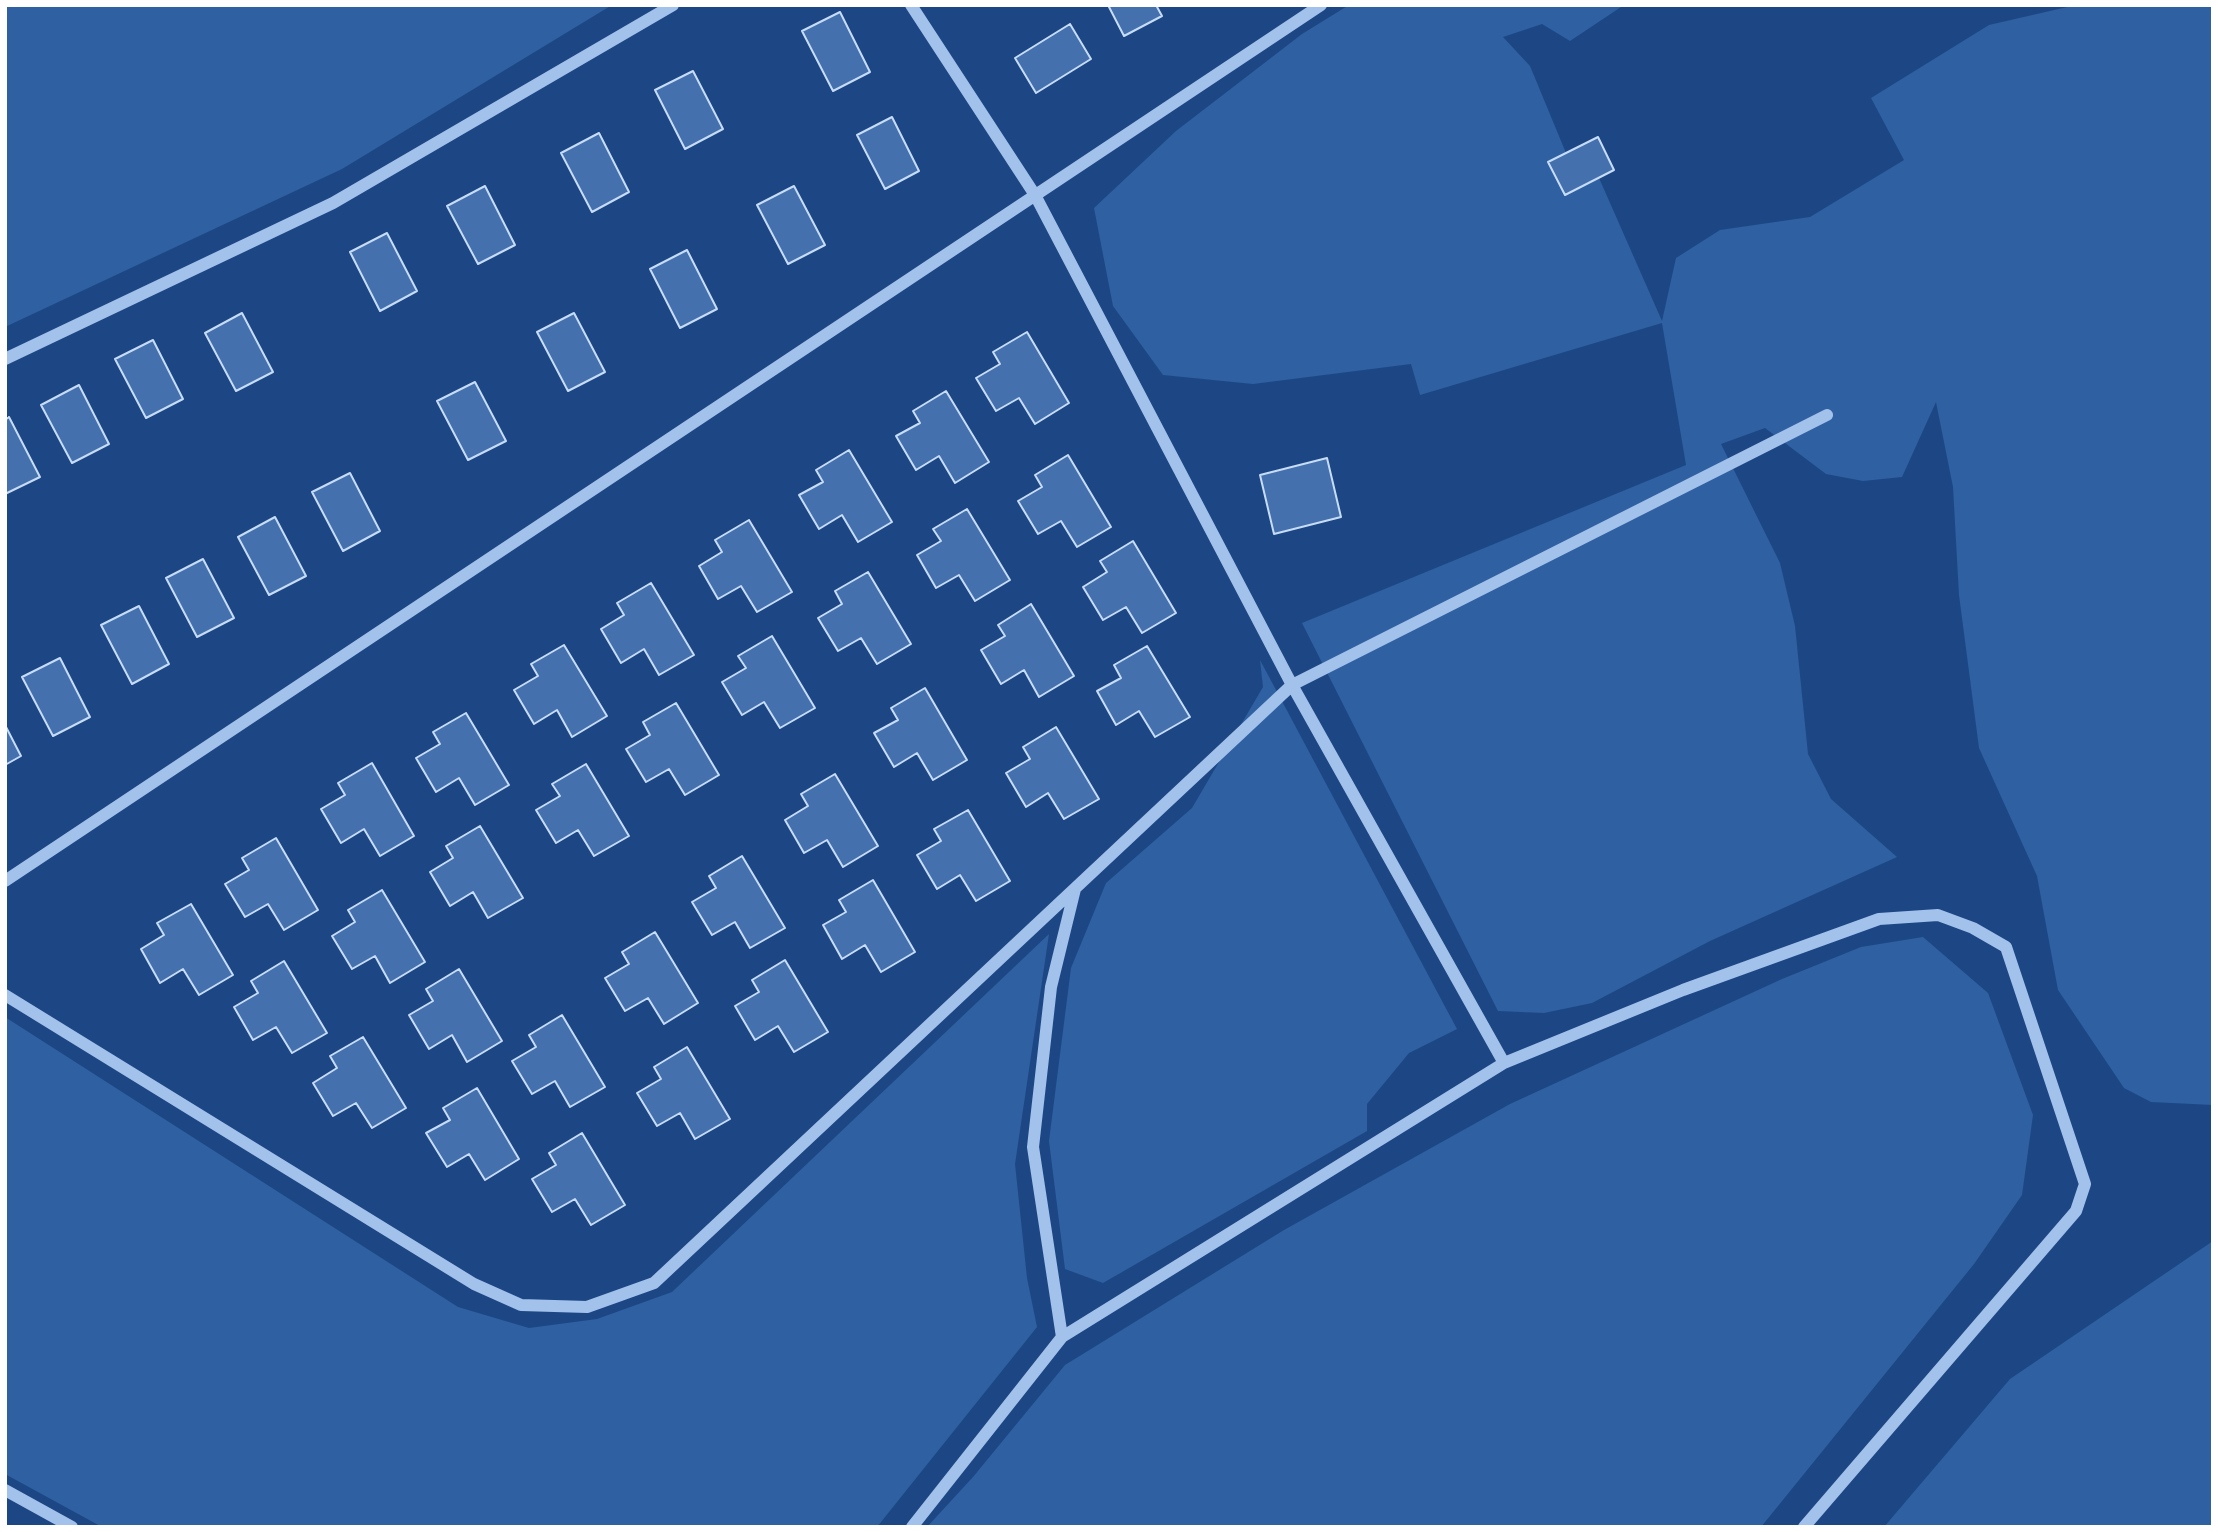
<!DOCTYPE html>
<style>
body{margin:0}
#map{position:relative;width:2218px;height:1532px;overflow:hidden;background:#1c4784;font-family:"Alegreya Sans",sans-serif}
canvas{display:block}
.frame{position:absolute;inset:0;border:7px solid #fff;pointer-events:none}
</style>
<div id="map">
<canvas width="2218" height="1532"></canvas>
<div class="frame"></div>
</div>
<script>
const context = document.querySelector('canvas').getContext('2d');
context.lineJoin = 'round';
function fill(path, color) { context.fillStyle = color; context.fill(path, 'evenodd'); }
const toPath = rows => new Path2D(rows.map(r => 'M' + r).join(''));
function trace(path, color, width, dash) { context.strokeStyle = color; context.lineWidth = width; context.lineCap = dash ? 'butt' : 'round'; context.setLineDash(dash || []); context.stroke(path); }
fill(toPath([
 [5,5,612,5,342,169,5,327],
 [1349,5,1624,5,1570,41,1542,24,1503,37,1530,66,1566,153,1565,194,1599,178,1662,321,1676,258,1720,230,1810,217,1904,160,1871,98,1989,25,2076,5,2213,5,2213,1105,2151,1102,2124,1088,2058,990,2037,876,1979,748,1959,595,1953,487,1936,402,1902,477,1863,481,1826,474,1765,428,1721,444,1780,563,1795,626,1808,754,1831,799,1897,857,1710,941,1592,1003,1544,1013,1498,1011,1302,623,1686,465,1662,323,1420,395,1411,364,1253,384,1163,375,1113,306,1094,208,1176,131,1302,34],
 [1260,660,1457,1029,1409,1053,1367,1104,1367,1131,1103,1283,1065,1269,1049,1141,1071,968,1106,883,1192,808,1263,687],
 [1049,934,1015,1164,1027,1278,1037,1327,877,1527,102,1527,5,1474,5,1017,458,1307,529,1328,597,1319,672,1292],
 [1923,937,1988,993,2033,1115,2022,1195,1974,1264,1761,1527,927,1527,973,1477,1065,1365,1284,1230,1510,1104,1782,979,1861,947],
 [2213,1241,2213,1527,1884,1527,2010,1379]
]), '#2f60a2');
const building = toPath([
 [1108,5,1156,5,1162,16,1124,36,1108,5],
 [840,12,870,72,833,91,802,31,840,12],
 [1070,24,1091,59,1036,93,1015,58,1070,24],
 [693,71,723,129,685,149,655,90,693,71],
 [892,117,919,171,885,189,857,135,892,117],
 [599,133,629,192,592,212,561,153,599,133],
 [1598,137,1614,170,1565,195,1548,162,1598,137],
 [485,186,515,245,478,264,447,206,485,186],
 [794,186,825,245,788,264,757,205,794,186],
 [387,233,417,291,380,311,350,252,387,233],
 [687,250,717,309,680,328,650,269,687,250],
 [242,313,273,372,236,391,205,333,242,313],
 [574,313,605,372,568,391,537,332,574,313],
 [1027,332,1069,403,1035,424,1019,398,996,411,976,378,1000,364,993,352,1027,332],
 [153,340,183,399,146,418,115,359,153,340],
 [475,382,506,441,468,460,437,401,475,382],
 [79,385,109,444,72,463,41,405,79,385],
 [946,391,989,462,955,483,939,456,916,470,896,436,920,423,913,411,946,391],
 [9,417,40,477,5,494,5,420,9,417],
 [849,450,892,522,858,542,842,515,819,529,799,495,823,482,816,470,849,450],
 [1068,455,1111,527,1077,547,1061,521,1038,534,1018,501,1042,487,1035,475,1068,455],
 [1327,458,1341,517,1274,534,1260,475,1327,458],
 [350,473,380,531,343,551,312,492,350,473],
 [967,509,1010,580,975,601,959,575,936,588,917,555,941,541,933,529,967,509],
 [275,517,306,576,269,595,238,537,275,517],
 [749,520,792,592,757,612,741,586,718,599,699,566,722,552,715,540,749,520],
 [1133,541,1176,613,1142,633,1126,607,1103,620,1083,587,1107,572,1100,561,1133,541],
 [203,559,234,618,197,637,166,578,203,559],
 [868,572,911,644,877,664,861,638,838,651,818,618,842,604,835,591,868,572],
 [651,583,694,655,659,675,644,649,621,663,601,629,624,615,617,603,651,583],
 [1031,604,1074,676,1039,697,1024,670,1001,684,981,650,1005,636,998,625,1031,604],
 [139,606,169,664,132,684,101,625,139,606],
 [772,636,815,708,780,728,764,702,742,715,722,682,746,668,738,656,772,636],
 [564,645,607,716,572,737,557,710,534,724,514,690,538,676,531,664,564,645],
 [1147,646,1190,717,1155,737,1139,711,1116,725,1097,691,1121,678,1114,665,1147,646],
 [60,658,90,717,53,736,22,677,60,658],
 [925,688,967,760,933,780,917,753,894,767,874,733,898,720,891,708,925,688],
 [676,703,719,775,685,795,669,769,646,782,626,749,650,735,643,722,676,703],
 [466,713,509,785,475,805,459,778,436,792,416,758,440,744,433,732,466,713],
 [5,725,21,756,5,765,5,725],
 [1056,727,1099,799,1064,819,1048,793,1026,807,1006,773,1030,759,1023,747,1056,727],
 [372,763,414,836,380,856,364,829,341,843,321,809,345,795,338,783,372,763],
 [586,764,629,836,594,856,578,830,556,843,536,810,560,796,552,784,586,764],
 [835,774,878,846,843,867,827,840,804,853,785,820,808,806,801,794,835,774],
 [968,810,1010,881,976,901,960,875,937,889,917,855,941,841,934,829,968,810],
 [480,826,523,898,488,918,473,892,450,906,430,872,453,858,446,846,480,826],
 [276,838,318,910,284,930,268,904,245,917,225,884,249,870,242,858,276,838],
 [742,856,785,928,750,948,735,922,712,935,692,902,716,888,709,876,742,856],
 [873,880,915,952,881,972,865,945,842,959,823,925,846,912,839,900,873,880],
 [382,890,425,962,390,983,375,956,352,969,332,936,355,922,348,910,382,890],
 [191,904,233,975,199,995,183,969,160,983,141,949,164,935,157,923,191,904],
 [655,932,698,1003,664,1024,648,998,625,1011,605,978,629,964,622,952,655,932],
 [785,960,828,1032,794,1052,778,1026,755,1040,735,1006,759,992,752,980,785,960],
 [284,961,327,1033,292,1053,276,1027,253,1040,234,1007,258,993,251,981,284,961],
 [459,969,502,1041,467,1062,452,1035,429,1049,409,1015,433,1001,426,989,459,969],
 [562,1015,605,1087,570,1107,555,1081,532,1094,512,1061,536,1047,529,1035,562,1015],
 [363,1037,406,1108,372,1128,356,1103,333,1116,313,1083,337,1068,330,1056,363,1037],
 [687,1047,730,1119,695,1139,680,1113,657,1126,637,1093,661,1079,654,1067,687,1047],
 [477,1088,519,1159,485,1180,469,1154,447,1167,426,1133,450,1120,443,1108,477,1088],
 [582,1133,625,1205,591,1225,575,1199,552,1212,532,1179,556,1165,549,1153,582,1133]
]);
fill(building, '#4470ad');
trace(building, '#c7dcf8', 2);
trace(toPath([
 [911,5,1035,195,1292,685,1504,1063],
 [5,359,333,203,673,5],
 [5,881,1321,5],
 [5,995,474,1284,521,1305,587,1307,654,1283,1292,685,1827,415],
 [1062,1337,1033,1147,1051,987,1075,889],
 [5,1490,72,1527],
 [912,1527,1062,1337,1504,1063,1683,990,1879,919,1938,915,1973,928,2006,947,2085,1184,2076,1211,1804,1527]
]), '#a2c1eb', 12);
</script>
